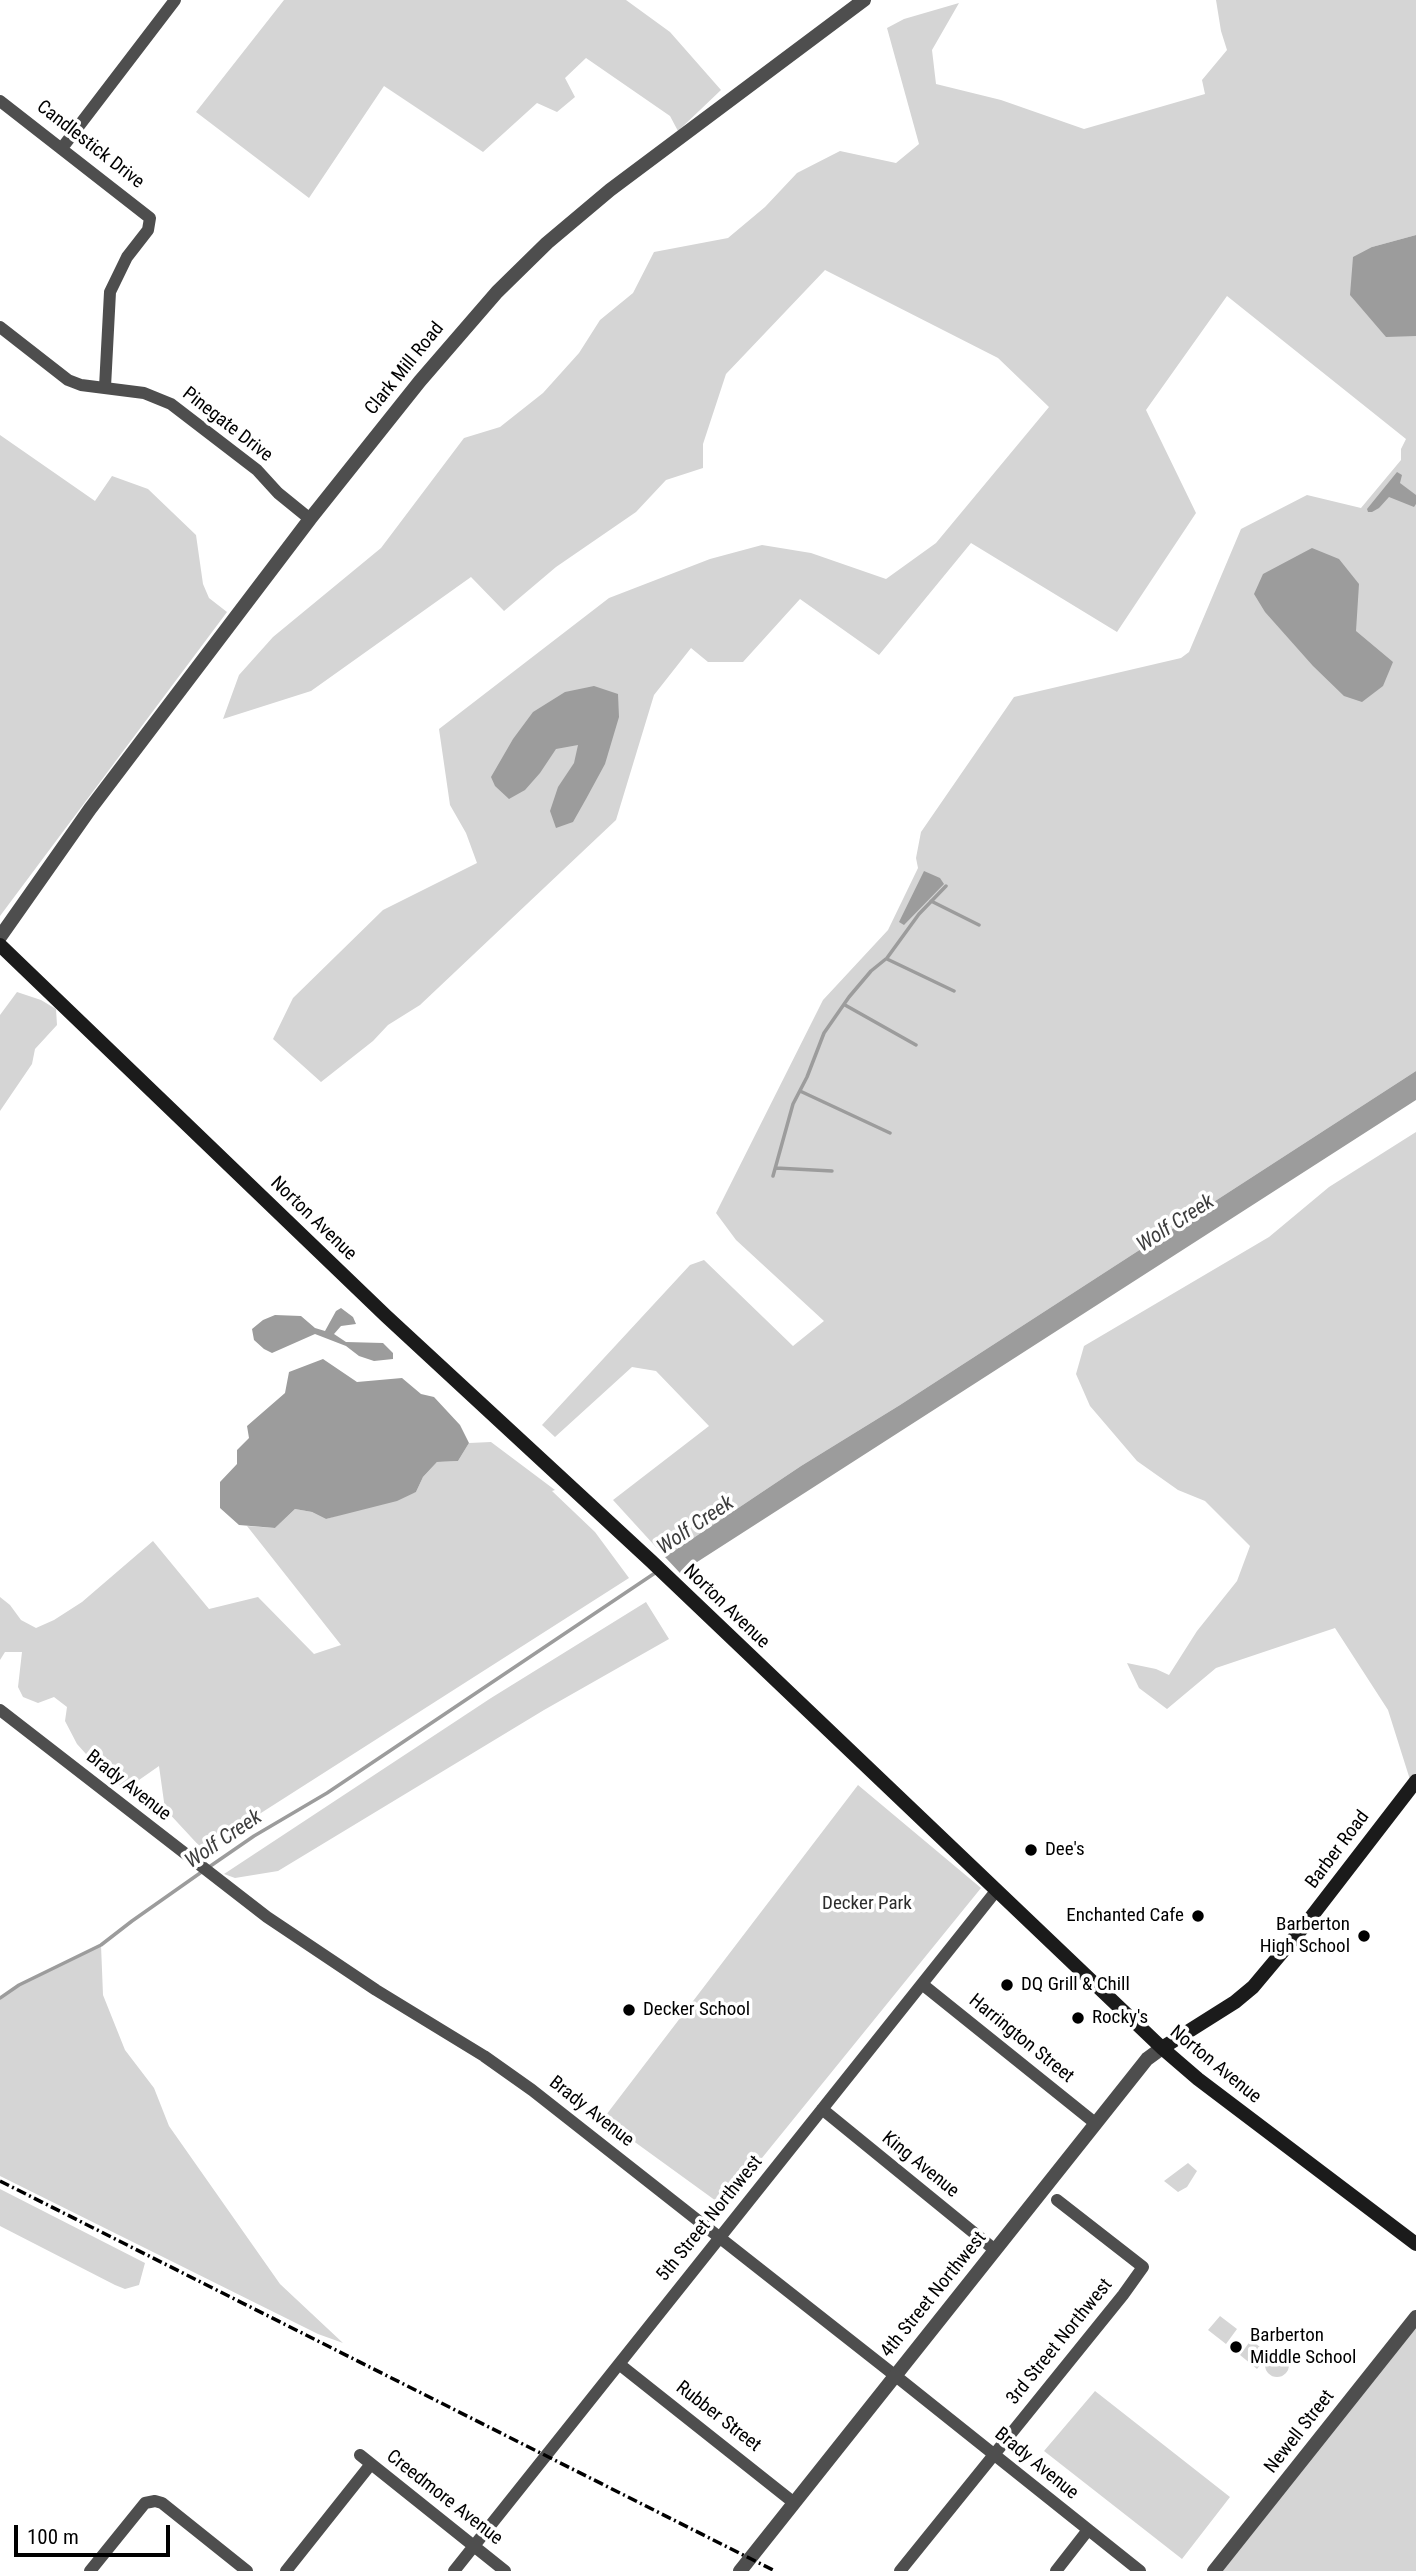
<!DOCTYPE html>
<style>
body{margin:0}
#map{position:relative;width:1416px;height:2571px;overflow:hidden;background:#fff;font-family:"Roboto Condensed",sans-serif}
canvas{display:block}
.scale{position:absolute;left:14px;top:2525px;width:156px;height:32px;box-sizing:border-box;border:4px solid #000;border-top:0;padding-left:9px;font-size:21px;line-height:24px;white-space:nowrap;color:#000;-webkit-text-stroke:5px #fff;paint-order:stroke}
</style>
<div id="map">
<canvas width="1416" height="2571"></canvas>
<div class="scale">100 m</div>
</div>
<script>
const context = document.querySelector('canvas').getContext('2d');
context.lineJoin = 'round';
function fill(path, color) { context.fillStyle = color; context.fill(path, 'evenodd'); }
const toPath = rows => new Path2D(rows.map(r => 'M' + r).join(''));
function trace(path, color, width, dash) { context.strokeStyle = color; context.lineWidth = width; context.lineCap = dash ? 'butt' : 'round'; context.setLineDash(dash || []); context.stroke(path); }
function label(font, color, halo, rows, align = 'center') {
  context.font = font + ' "Roboto Condensed",sans-serif'; context.lineWidth = 7; context.setLineDash([]); context.textBaseline = 'middle'; context.strokeStyle = halo; context.fillStyle = color; for (const [text, x, y, turn = 0] of rows) {
    context.save(); context.translate(x, y); context.rotate((+turn || 0) * Math.PI / 180); context.textAlign = isNaN(turn) ? turn : align; if (halo) context.strokeText(text, 0, 0); context.fillText(text, 0, 0); context.restore();
  }
}
fill(toPath([
 [284,0,626,0,670,32,721,90,678,131,670,116,586,58,565,78,575,97,557,112,537,103,483,152,384,86,309,198,196,112],
 [1216,0,1416,0,1416,235,1372,247,1386,336,1416,336,1416,1071,900,1405,801,1466,665,1557,613,1500,709,1426,656,1371,632,1367,555,1437,542,1425,690,1265,704,1260,793,1346,824,1321,736,1240,716,1213,823,1000,888,930,918,868,916,858,921,832,1014,697,1181,658,1189,652,1241,529,1307,495,1361,508,1401,460,1401,449,1406,439,1227,296,1146,410,1196,513,1117,632,971,543,879,655,800,599,743,662,708,662,691,648,654,695,616,820,420,1005,388,1025,373,1041,321,1082,273,1039,293,998,383,910,477,863,466,833,450,805,439,729,609,598,710,559,762,545,811,553,886,579,936,543,1049,407,998,358,825,270,726,374,703,444,703,468,666,480,636,512,556,567,504,611,471,577,311,691,223,719,239,675,273,637,381,548,464,438,500,427,543,393,579,353,600,320,633,293,654,252,728,238,765,207,797,173,840,151,896,163,919,144,887,28,904,19,959,3,932,50,936,84,1001,100,1084,129,1205,94,1202,80,1227,50,1221,31],
 [0,435,95,501,112,476,148,489,196,535,203,584,209,598,227,612,0,916],
 [17,992,41,1000,56,1009,57,1025,35,1049,32,1064,0,1111,0,1015],
 [1416,1132,1416,1781,1412,1786,1388,1710,1335,1628,1216,1668,1167,1709,1139,1688,1127,1663,1156,1669,1169,1675,1197,1631,1237,1581,1250,1546,1205,1501,1178,1490,1137,1461,1090,1406,1076,1374,1084,1346,1269,1237,1329,1187],
 [491,1442,555,1490,552,1491,595,1532,629,1578,203,1850,165,1809,159,1766,129,1787,113,1784,77,1744,65,1721,67,1707,54,1697,38,1703,23,1697,18,1687,22,1652,5,1652,0,1660,0,1597,10,1605,21,1620,36,1628,54,1620,82,1602,153,1541,209,1609,258,1597,314,1654,341,1645,247,1526,275,1528,295,1509,312,1512,326,1519,416,1492,423,1477,437,1462,458,1461,469,1443],
 [646,1602,669,1639,544,1710,278,1871,235,1878,224,1874,491,1698],
 [858,1785,981,1888,723,2206,603,2119],
 [101,1945,103,1995,125,2050,154,2088,169,2126,280,2284,343,2343,318,2334,0,2176,0,1998,19,1985],
 [1188,2163,1197,2171,1187,2187,1178,2192,1164,2181],
 [0,2189,145,2263,139,2285,125,2289,115,2285,0,2226],
 [1220,2316,1237,2329,1226,2344,1208,2330],
 [1416,2326,1416,2571,1221,2571],
 [1251,2340,1269,2354,1257,2369,1240,2355],
 '1265 2365a12 12 0 1 1 24 0a12 12 0 1 1-24 0Z',
 [1095,2391,1230,2497,1182,2559,1044,2451]
]), '#d5d5d5');
fill(toPath([
 [1416,235,1416,336,1386,337,1350,295,1353,257,1372,247],
 [1397,472,1402,475,1400,483,1416,495,1416,504,1414,507,1389,497,1379,508,1372,512,1368,512,1367,509],
 [1312,548,1339,559,1359,584,1356,631,1393,662,1383,686,1362,702,1344,696,1313,666,1265,612,1254,594,1263,574],
 [594,686,618,694,619,717,605,764,586,799,573,822,556,828,550,811,558,787,574,763,578,745,556,749,540,773,525,790,509,799,495,786,491,777,513,739,533,712,565,692],
 [924,871,940,878,944,884,904,925,899,922],
 [1416,1071,1416,1100,680,1573,665,1557,801,1466,900,1405],
 [341,1308,353,1317,356,1324,341,1326,334,1334,346,1342,383,1343,393,1353,393,1359,374,1361,359,1356,346,1346,315,1334,272,1353,264,1349,254,1340,252,1329,263,1320,275,1315,301,1316,315,1328,325,1331,336,1311],
 [323,1359,357,1382,402,1378,421,1394,434,1397,460,1425,469,1443,458,1461,437,1462,423,1477,416,1492,397,1501,326,1519,312,1512,295,1509,275,1528,239,1525,220,1508,220,1482,237,1464,237,1450,249,1438,247,1426,285,1393,289,1372]
]), '#9c9c9c');
trace(toPath([
 [931,901,979,925],
 [887,959,954,991],
 [845,1005,916,1045],
 [800,1091,890,1133],
 [776,1168,832,1171],
 [773,1176,793,1104,807,1077,824,1033,849,997,871,971,887,958,919,914,946,886],
 [209,1867,254,1836,327,1793,655,1573],
 [0,1998,19,1985,101,1945,132,1921,203,1871]
]), '#9c9c9c', 3.5);
trace(toPath([
 [0,101,150,218,148,230,127,257,110,292,105,387],
 [62,148,175,0],
 [0,327,68,380,81,385,144,393,171,404,257,470,278,493,310,519],
 [0,1710,267,1917,376,1990,484,2056,532,2090,902,2381,1140,2571],
 [922,1984,1095,2123],
 [822,2109,995,2250],
 [619,2364,793,2502],
 [360,2455,505,2571],
 [90,2571,145,2503,155,2501,162,2503,247,2571],
 [286,2571,371,2464],
 [454,2571,996,1891],
 [900,2571,1123,2295,1143,2267,1057,2200],
 [1056,2571,1088,2530]
]), '#4e4e4e', 12);
trace(toPath([
 [0,937,90,809,310,519,420,381,497,292,547,243,610,190,864,0],
 [740,2571,1147,2059,1162,2048],
 [1214,2571,1416,2317]
]), '#4e4e4e', 14);
trace(toPath([
 [0,945,386,1316,651,1561,1162,2048,1198,2079,1416,2244],
 [1162,2048,1235,2002,1253,1987,1305,1925,1416,1781]
]), '#1b1b1b', 14);
trace(toPath([
 [0,2181,775,2571]
]), '#000', 3.5, [10, 3.5, 2, 3.5]);
for (const [x, y, r, color] of [
 [1031,1850,7,"#000"],
 [1198,1916,7,"#000"],
 [1364,1936,7,"#000"],
 [1007,1985,7,"#000"],
 [629,2010,7,"#000"],
 [1078,2018,7,"#000"],
 [1236,2347,7,"#000"]
]) { const dot = new Path2D(); dot.arc(x, y, r, 0, 2 * Math.PI); context.fillStyle = color; context.fill(dot); trace(dot, '#fff', 2.5); }
label('19px', '#000', '#fff', [
 ["Candlestick Drive",90,145,38],
 ["Clark Mill Road",405,369,-51],
 ["Pinegate Drive",227,425,38],
 ["Norton Avenue",313,1219,44],
 ["Norton Avenue",726,1607,44],
 ["Brady Avenue",128,1786,38],
 ["Barber Road",1338,1850,-53],
 ["Harrington Street",1021,2039,39],
 ["Norton Avenue",1215,2065,39],
 ["Brady Avenue",591,2112,38],
 ["King Avenue",920,2165,39],
 ["5th Street Northwest",710,2219,-51],
 ["4th Street Northwest",934,2295,-51],
 ["3rd Street Northwest",1060,2342,-51],
 ["Rubber Street",718,2417,38],
 ["Newell Street",1300,2432,-52],
 ["Brady Avenue",1036,2464,39],
 ["Creedmore Avenue",444,2498,38]
]);
label('19px', '#000', '#fff', [
 ["Dee's",1045,1850],
 ["Enchanted Cafe",1184,1916,"right"],
 ["Barberton",1350,1925,"right"],
 ["High School",1350,1947,"right"],
 ["DQ Grill & Chill",1021,1985],
 ["Decker School",643,2010],
 ["Rocky's",1092,2018],
 ["Barberton",1250,2336],
 ["Middle School",1250,2358]
], 'left');
label('19px', '#2c2c2c', '#fff', [
 ["Decker Park",867,1904]
]);
label('italic 21px', '#3d3d3d', '#fff', [
 ["Wolf Creek",1176,1224,-33],
 ["Wolf Creek",696,1526,-34],
 ["Wolf Creek",224,1840,-34]
]);
</script>
